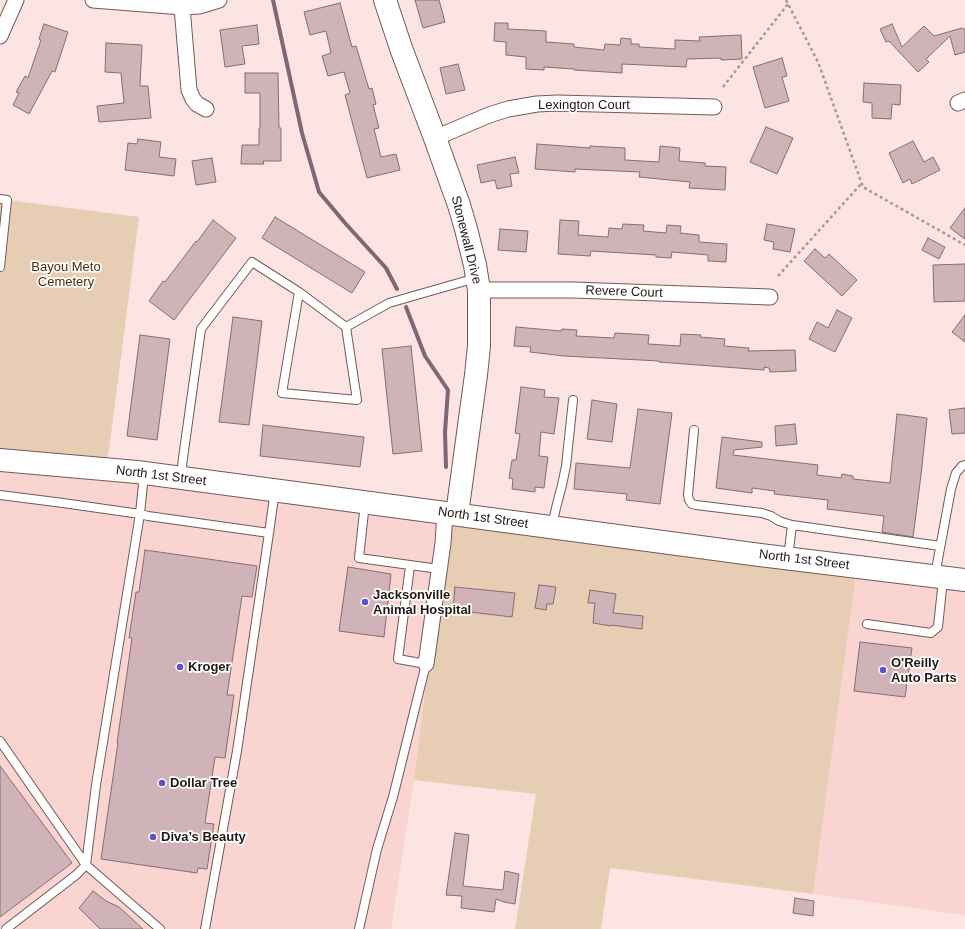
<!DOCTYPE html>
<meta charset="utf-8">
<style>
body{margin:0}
canvas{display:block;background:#fbe4e1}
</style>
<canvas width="965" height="929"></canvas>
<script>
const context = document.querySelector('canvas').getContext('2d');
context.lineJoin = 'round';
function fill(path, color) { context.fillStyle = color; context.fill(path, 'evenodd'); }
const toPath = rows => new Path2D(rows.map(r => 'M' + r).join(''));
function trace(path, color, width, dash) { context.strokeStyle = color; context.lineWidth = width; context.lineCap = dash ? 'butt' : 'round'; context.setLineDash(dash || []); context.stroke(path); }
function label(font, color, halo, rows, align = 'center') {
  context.font = font + ' Arial,sans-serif'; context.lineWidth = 3.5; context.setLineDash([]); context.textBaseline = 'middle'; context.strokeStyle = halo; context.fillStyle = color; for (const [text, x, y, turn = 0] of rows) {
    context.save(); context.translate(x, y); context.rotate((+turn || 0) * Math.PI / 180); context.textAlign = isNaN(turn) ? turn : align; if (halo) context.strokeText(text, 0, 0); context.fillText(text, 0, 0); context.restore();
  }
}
fill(toPath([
 [0,460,445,513,426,664,424,703,414,780,391,929,0,929],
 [857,567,965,580,965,915,813,894]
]), '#fad4d0');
fill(toPath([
 [0,199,139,217,109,450,105,469,0,460],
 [445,513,857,567,813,894,610,868,601,929,515,929,536,794,414,780,424,703,426,664]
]), '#e7cdb4');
trace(toPath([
 [273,0,302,133,319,192,345,223,386,268,397,289],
 [406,307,425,356,448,390,445,432,446,467]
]), '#836674', 4);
const building = toPath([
 [415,0,439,0,445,22,423,28,415,0],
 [340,3,352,47,356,46,369,89,372,88,376,104,373,105,379,128,374,129,381,157,396,154,400,170,367,178,345,95,350,93,344,72,328,76,322,56,331,53,326,31,310,35,304,12,340,3],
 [495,23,508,23,508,29,546,31,546,42,574,44,574,47,604,50,605,44,620,45,621,38,631,39,631,44,639,44,639,47,675,49,675,40,700,41,699,37,741,35,742,59,721,60,721,58,687,59,686,67,622,64,622,73,574,70,574,69,544,67,544,70,526,69,526,57,506,55,506,42,494,41,495,23],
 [44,24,68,32,55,72,52,71,29,114,13,105,19,93,16,92,25,76,28,78,41,40,39,39,44,24],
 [892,24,902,47,924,26,934,36,962,28,963,29,965,29,965,52,955,55,950,36,926,59,929,62,918,72,889,41,886,42,880,29,892,24],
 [257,25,259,44,242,46,245,64,225,67,220,30,257,25],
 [106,43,142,45,140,86,148,86,151,118,99,122,97,106,124,103,121,73,105,72,106,43],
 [782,58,787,76,782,77,789,101,765,108,753,67,782,58],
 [458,64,465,90,446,94,440,68,458,64],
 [245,73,278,73,279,128,281,128,281,161,263,161,264,164,241,164,242,145,259,145,259,128,260,128,260,93,245,93,245,73],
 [864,83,901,85,900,105,892,104,891,119,872,118,872,103,863,102,864,83],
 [766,127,793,138,777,174,750,162,766,127],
 [138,139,161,142,159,157,176,159,174,176,125,170,128,143,137,144,138,139],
 [913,141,924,162,933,157,940,170,912,184,910,179,903,183,889,153,913,141],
 [537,144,590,148,590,146,625,148,625,160,659,162,660,146,680,148,679,161,705,163,705,166,726,167,725,190,689,188,690,182,639,177,640,172,575,169,575,172,535,169,537,144],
 [515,157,519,173,510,174,512,186,497,189,495,180,481,183,477,165,515,157],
 [212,158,216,182,196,185,192,161,212,158],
 [965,208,965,239,950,228,965,208],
 [275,217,365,272,352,293,262,238,275,217],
 [213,220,236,238,174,320,149,301,163,281,165,282,196,241,197,242,213,220],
 [560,220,579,221,578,235,608,237,609,228,622,229,623,224,644,225,643,231,666,233,667,225,681,226,680,233,699,235,699,242,727,244,726,262,708,261,708,255,672,252,671,258,656,257,656,255,591,251,590,256,558,254,560,220],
 [767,224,795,229,790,252,773,249,774,242,764,240,767,224],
 [500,229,528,231,526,252,498,250,500,229],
 [928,238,945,247,939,259,922,250,928,238],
 [815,249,825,258,829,254,857,280,842,296,804,261,815,249],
 [965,264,965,301,934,302,933,265,965,264],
 [837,310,852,318,835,352,809,339,817,322,828,328,837,310],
 [965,315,965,342,952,332,965,315],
 [233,317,262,321,249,425,219,422,233,317],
 [516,327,561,331,562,329,577,330,576,336,614,338,615,333,649,335,648,344,680,346,681,334,701,335,700,337,725,339,724,346,749,348,748,351,795,350,796,371,770,372,769,368,764,367,764,370,659,362,659,361,564,356,530,352,531,347,514,346,516,327],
 [140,335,170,339,157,440,127,436,140,335],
 [411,346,422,451,393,454,382,349,411,346],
 [521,387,545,390,544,397,559,398,554,434,541,432,539,456,548,457,544,488,535,487,535,492,512,489,513,479,509,478,512,460,516,460,520,434,515,433,521,387],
 [592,400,617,404,612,442,587,439,592,400],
 [965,408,965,433,952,434,949,410,965,408],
 [638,409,672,413,660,504,626,500,627,494,574,489,576,463,630,468,638,409],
 [897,414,927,418,921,475,913,537,882,532,884,516,827,509,828,500,774,494,775,491,752,488,752,493,716,488,722,437,762,442,762,447,734,450,733,455,818,465,817,475,841,478,842,474,853,476,853,479,890,483,897,414],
 [795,424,797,444,776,446,775,426,795,424],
 [263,425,364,437,360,467,260,456,263,425],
 [145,550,257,566,252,597,242,596,227,695,234,695,225,758,215,757,205,823,214,824,207,869,198,868,197,873,101,859,118,743,117,743,132,638,129,638,136,592,139,592,145,550],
 [348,567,391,574,384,637,339,631,348,567],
 [539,585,556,587,553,604,547,604,546,610,535,608,539,585],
 [455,587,515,593,512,617,453,610,455,587],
 [590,590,616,594,613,613,643,616,642,629,611,625,611,626,593,623,595,603,588,603,590,590],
 [860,642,912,648,905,697,854,691,860,642],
 [0,766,72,863,0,917,0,766],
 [455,833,469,835,463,886,503,890,505,871,519,874,515,904,504,902,496,899,494,912,461,908,462,896,446,895,455,833],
 [93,891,106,901,119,907,143,929,100,929,79,908,93,891],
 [795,898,814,901,813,916,793,913,795,898]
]);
fill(building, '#cfb3b8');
trace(building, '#866d72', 1);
const lane = toPath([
 [0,199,7,200,0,267],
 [299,292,346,327],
 [694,430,688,495,689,500,692,504,696,505,762,513,771,516,779,521,792,525,940,546],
 [181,476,183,458,201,329,252,262,299,292,282,393,357,400,346,327,389,303,476,278],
 [0,495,63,503,140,514,148,516,269,533,275,490],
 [365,503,359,558,439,569],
 [552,526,556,508,562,485,566,466,573,400],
 [788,558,792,525],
 [935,576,938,559,951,489,956,473,962,466,965,465],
 [867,624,931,633,938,627,943,579],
 [0,741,86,865,96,785,140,514,144,474],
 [6,929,76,875,86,865,160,929],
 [205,929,237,751,269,533],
 [359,929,377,849,393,797,426,664,398,659,410,566]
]);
const street = toPath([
 [93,0,182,7,199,6,219,0],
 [182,7,189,90,193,99,197,104,206,109],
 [0,36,16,0],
 [958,103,965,100],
 [435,138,489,115,508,109,537,104,557,103,714,107],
 [479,290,573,290,770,297],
 [426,664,443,543,445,513]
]);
const secondary = toPath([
 [385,0,402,51,435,138,459,205,466,229,475,265,479,290,479,346,476,375,457,514]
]);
const primary = toPath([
 [0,460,137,472,250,487,760,555,965,580]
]);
trace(lane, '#725a57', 10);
trace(street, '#725a57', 17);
trace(secondary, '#725a57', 24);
trace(primary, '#725a57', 24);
trace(toPath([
 [786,0,818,62,863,187,965,245],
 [723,87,788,4],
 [778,276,861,184]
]), '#aa9895', 2.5, [3, 3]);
trace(lane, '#fff', 8);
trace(street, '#fff', 15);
trace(secondary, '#fff', 22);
trace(primary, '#fff', 22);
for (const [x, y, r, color] of [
 [365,602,4,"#6050c9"],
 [180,667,4,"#6050c9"],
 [883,670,4,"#6050c9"],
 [162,783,4,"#6050c9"],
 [153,837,4,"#6050c9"]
]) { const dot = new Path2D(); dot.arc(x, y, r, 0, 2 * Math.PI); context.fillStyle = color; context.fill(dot); trace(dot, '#fff', 1.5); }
label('13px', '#211716', '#fff', [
 ["Lexington Court",584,105],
 ["Stonewall Drive",466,240,76],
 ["Revere Court",624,292,2],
 ["North 1st Street",161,476,7],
 ["North 1st Street",483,518,8],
 ["North 1st Street",804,560,7]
]);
label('13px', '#4b2d08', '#fff', [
 ["Bayou Meto",66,267],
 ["Cemetery",66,282]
]);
label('bold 13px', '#211716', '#fff', [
 ["Jacksonville",373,595],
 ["Animal Hospital",373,610],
 ["O'Reilly",891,663],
 ["Auto Parts",891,678],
 ["Kroger",188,667],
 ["Dollar Tree",170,783],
 ["Diva’s Beauty",161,837]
], 'left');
</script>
